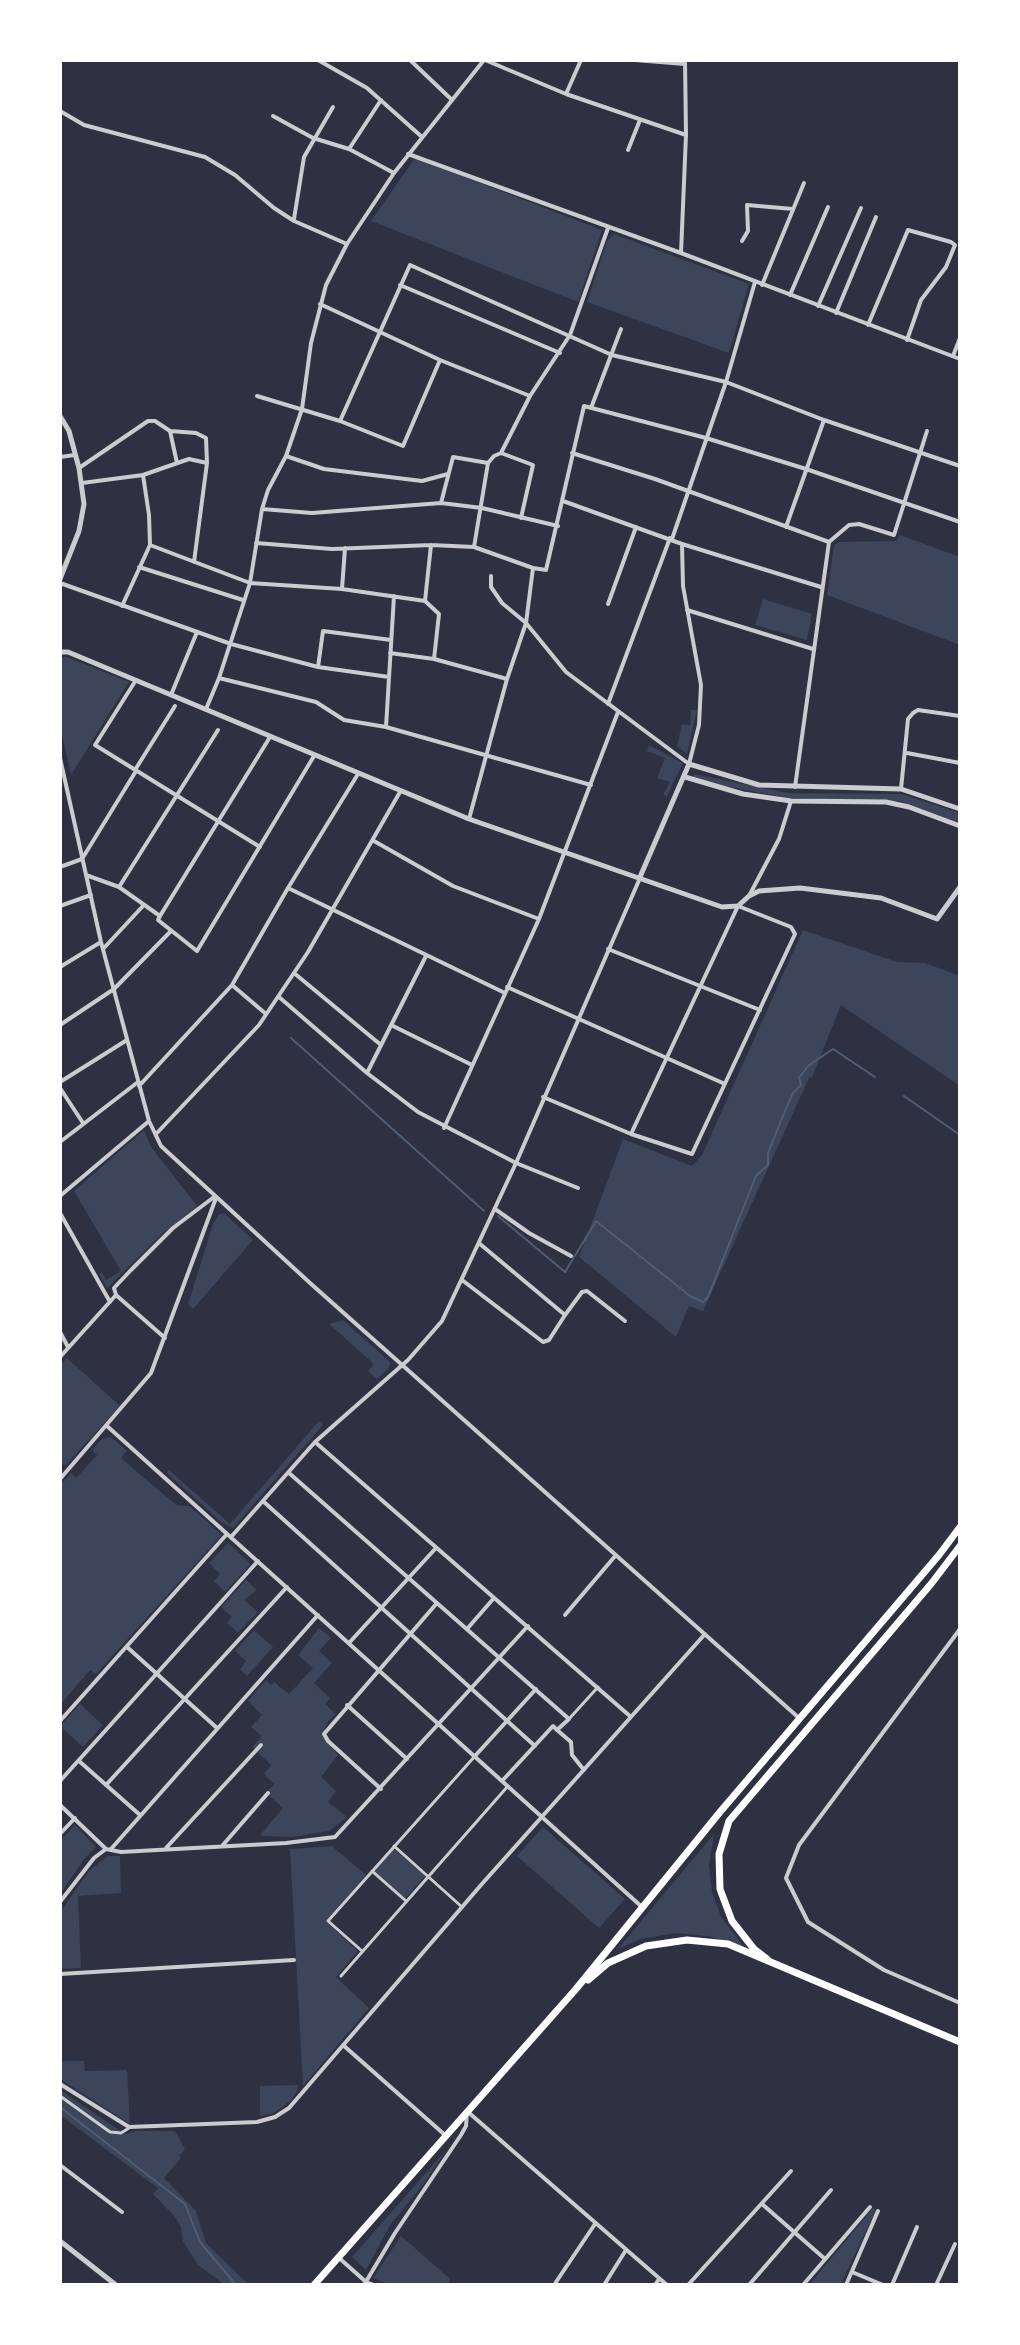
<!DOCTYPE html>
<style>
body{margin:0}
#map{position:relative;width:1020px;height:2345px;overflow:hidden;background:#2d3142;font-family:"Alegreya Sans",sans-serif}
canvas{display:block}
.frame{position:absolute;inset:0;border:62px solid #fff;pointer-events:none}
</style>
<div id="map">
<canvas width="1020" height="2345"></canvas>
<div class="frame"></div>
</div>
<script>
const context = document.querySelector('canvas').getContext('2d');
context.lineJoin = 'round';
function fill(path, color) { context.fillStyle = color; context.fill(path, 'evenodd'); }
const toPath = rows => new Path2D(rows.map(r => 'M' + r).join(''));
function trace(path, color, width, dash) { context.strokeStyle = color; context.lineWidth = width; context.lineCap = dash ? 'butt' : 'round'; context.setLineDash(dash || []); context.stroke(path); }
fill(toPath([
 [415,158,602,230,578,302,371,221],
 [614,234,749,284,729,353,587,302,607,241],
 [900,535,960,557,960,645,827,595,834,545,839,542,896,541],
 [763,599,812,614,807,640,755,625],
 [60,657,67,657,129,682,71,775,60,725],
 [691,710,697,710,687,754,677,746,682,724,690,725],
 [649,745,683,763,667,796,663,795,670,782,657,778,665,758,647,751],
 [694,774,788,793,901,794,960,813,960,823,899,801,787,798,725,786,693,777],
 [803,930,897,962,925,963,960,976,960,1086,841,1005,812,1077,809,1078,703,1311,689,1306,676,1337,579,1257,623,1139,692,1166,702,1155],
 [144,1130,151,1147,198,1207,164,1232,107,1288,99,1274,102,1272,106,1280,121,1271,74,1191],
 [224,1213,253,1240,193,1309,188,1304,213,1224,219,1214],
 [343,1320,390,1362,389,1368,377,1379,368,1371,374,1364,329,1324],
 [67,1358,120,1406,65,1466,60,1461,60,1366],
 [319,1421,323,1425,233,1528,221,1522,167,1473,169,1470,230,1524],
 [111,1437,127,1451,121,1458,176,1505,189,1506,222,1535,96,1674,90,1670,60,1705,60,1485,71,1473,76,1478,97,1455,92,1450,102,1439],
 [228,1543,251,1564,225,1592,214,1581,220,1574,209,1563],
 [246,1580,257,1590,244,1600,258,1612,238,1633,227,1623,232,1617,221,1607],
 [319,1628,331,1638,319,1651,332,1663,314,1683,330,1698,325,1704,336,1714,328,1721,322,1736,338,1755,321,1777,336,1791,328,1802,347,1817,329,1831,292,1837,263,1836,260,1835,283,1808,266,1793,274,1784,264,1774,271,1765,252,1747,262,1736,251,1727,262,1715,248,1701,266,1680,271,1685,274,1682,289,1694,313,1668,298,1655],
 [254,1630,273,1647,247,1676,240,1669,246,1661,235,1651],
 [80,1704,103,1725,83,1747,60,1726],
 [75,1825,96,1847,85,1858,61,1893,60,1841],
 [543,1827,625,1899,599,1928,517,1856],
 [714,1834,709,1865,712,1892,721,1917,745,1948,708,1936,676,1933,641,1939,618,1949],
 [332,1846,366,1875,326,1922,358,1951,336,1977,369,2008,303,2086,290,1849],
 [392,1847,425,1876,403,1901,370,1872],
 [108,1856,120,1856,121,1893,78,1896,81,1968,60,1969,60,1912,89,1871],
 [60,2061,84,2061,85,2071,127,2070,130,2124,60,2079],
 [298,2085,297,2092,290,2101,274,2113,260,2116,260,2086],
 [60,2090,125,2134,135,2131,175,2131,185,2149,179,2156,181,2158,164,2178,196,2211,206,2243,249,2285,225,2285,198,2265,183,2241,181,2227,175,2217,153,2194,158,2188,60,2115],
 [447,2149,422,2186,390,2225,366,2270,352,2257],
 [873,2208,876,2210,841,2284,809,2285],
 [401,2236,450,2279,448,2285,390,2285,373,2278]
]), '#3c4559');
trace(toPath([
 [291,1038,484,1211],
 [904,1096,960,1135],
 [498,1216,565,1272,596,1221,690,1296,703,1302,708,1297,756,1176,768,1165,768,1153,785,1111,793,1093,801,1085,799,1078,809,1065,833,1049,875,1077],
 [60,2107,185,2204,200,2242,236,2285]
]), '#4f5d75', 2);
trace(toPath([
 [569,1719,598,1687],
 [394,1846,462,1907],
 [372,1871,406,1901],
 [362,1951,328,1921,475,1756],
 [341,1976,508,1786],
 [60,2096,110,2132,121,2133,129,2128]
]), '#caccd0', 3);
trace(toPath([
 [318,60,367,88,422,137],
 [410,60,451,99],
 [485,60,566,94,686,135],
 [635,60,685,64],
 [566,94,581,60],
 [60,111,84,125,205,157,235,175,274,208,294,221,347,244],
 [273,116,313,138,349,149,394,173],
 [349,149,381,100],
 [628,150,640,120],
 [408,154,681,253,960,359],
 [294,219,304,157,333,107],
 [742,241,748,231,747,205,793,209],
 [681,253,686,135,685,60],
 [400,285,560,353],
 [762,285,804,183],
 [790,295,828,207],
 [320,304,440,360,530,396],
 [818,306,861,208],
 [836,313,876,217],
 [868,325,908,230,951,242,955,245,946,267,921,300,907,340],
 [953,356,960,338],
 [257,396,340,421,403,446,440,360],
 [591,408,621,329],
 [340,421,410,265,612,355,726,382,824,420,960,466],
 [170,431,196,433,206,438,207,463,194,562],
 [501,453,533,465,521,518],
 [572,453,655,479,829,542],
 [286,456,324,469,422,481,448,474],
 [60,457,75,455],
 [79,468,148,421,155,421,170,431,177,463],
 [82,483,143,475,189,459,207,463],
 [563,501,682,544,821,587],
 [441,503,453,457,488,463],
 [262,509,312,513,441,503,482,508,558,526],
 [786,527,824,420],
 [672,539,726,382,755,282],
 [256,543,332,549,431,545,474,547,533,568,546,570,584,406,706,438,806,469,960,522],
 [150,545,250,583,342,589,425,601,439,614,434,659],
 [474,547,488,463,494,456,501,453,530,396,570,335,608,228],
 [139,567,243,600],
 [491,576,491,587,502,603,526,623,566,672,689,764,699,725,701,685,683,586,682,544],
 [60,583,231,644,318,667,389,677],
 [342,589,345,548],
 [425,601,431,545],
 [608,604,636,527],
 [122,606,150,545,149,515,143,475],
 [687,610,813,649],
 [390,653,434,659,507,679],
 [318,667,323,631,391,640],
 [219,678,316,702,344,720,386,727,591,785],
 [136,680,95,745,260,847],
 [171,695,197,632],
 [608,704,670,538],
 [206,709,219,678,250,583,262,509,268,490,286,456,302,409,311,343,326,285,347,244,394,173,484,60],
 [386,727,394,596],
 [907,753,960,763],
 [60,758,101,942,149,1121,161,1146,310,1283,799,1718],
 [135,770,175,706],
 [795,787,829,542,849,525,859,524,894,535,927,431],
 [901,789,908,719,913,713,918,710,960,716],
 [469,819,507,679,526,623,533,568],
 [374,841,453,886,539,919],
 [60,867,82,859,136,771],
 [86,875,119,887,160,916,158,920,197,951,314,756],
 [119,887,218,730],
 [288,888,505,993],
 [749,896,779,839,791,801],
 [60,906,91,895],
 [160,916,270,737],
 [103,949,143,906],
 [608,949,760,1010],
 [60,967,101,942],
 [294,973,381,1045],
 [232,985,266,1014],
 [507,987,725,1084],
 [279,997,367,1073,418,1112,516,1163,578,1188],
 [60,1025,114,989,171,931],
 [391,1025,472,1065],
 [367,1073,426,956],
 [60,1082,127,1040],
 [139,1086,232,985,288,888,358,774],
 [60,1088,83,1123],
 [543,1097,631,1134,692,1154,795,934,791,927,738,906,631,1134],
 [444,1128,539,919,618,712],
 [156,1134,259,1025,308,952,400,792],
 [60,1142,138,1082],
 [60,1196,149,1121],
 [495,1209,529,1233,571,1256],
 [60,1213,110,1302],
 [462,1280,543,1342,549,1340,565,1315,480,1244],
 [116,1295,114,1288,131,1270,173,1228,214,1197],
 [116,1295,165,1338],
 [565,1315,582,1292,587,1291,625,1321],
 [60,1332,68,1347],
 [60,1357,116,1295],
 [107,1426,642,1907],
 [315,1442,631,1717],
 [289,1473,569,1719,557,1730,553,1726,502,1781],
 [60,1479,151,1373,216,1198],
 [264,1502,535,1746],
 [231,1537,315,1442,408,1360,442,1321,516,1163,640,878],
 [565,1615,616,1555],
 [467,1629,494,1598],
 [960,1629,799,1845,786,1878,808,1922,884,1970,960,2003],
 [349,1643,436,1548],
 [127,1647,217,1728],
 [347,1705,407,1759],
 [60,1721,227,1534],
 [557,1730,571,1742,572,1755,584,1770],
 [475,1756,536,1689],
 [79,1761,140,1815],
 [60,1781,258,1561],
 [106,1785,287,1587],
 [381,1789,328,1741,324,1734,437,1603],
 [60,1805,106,1849,121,1852,286,1843,335,1837,528,1626],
 [60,1834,75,1818],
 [222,1846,268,1793],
 [166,1848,261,1745],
 [111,1849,318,1615],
 [60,1902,94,1858,106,1849],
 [60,1974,294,1960],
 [343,2045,445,2135],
 [60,2084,129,2127,257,2122,275,2117,289,2108,481,1885,705,1634],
 [468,2112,667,2285],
 [60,2165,122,2212],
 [762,2204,825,2259],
 [338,2257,366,2282,374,2285],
 [852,2272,883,2285],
 [364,2285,395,2233,461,2135,466,2126,467,2112],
 [554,2285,595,2224],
 [604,2285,626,2250],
 [655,2285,659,2279],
 [688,2285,791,2171],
 [749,2285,831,2190],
 [803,2285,870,2207],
 [846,2285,878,2211],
 [892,2285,917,2227],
 [936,2285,955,2244]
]), '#caccd0', 4);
trace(toPath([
 [60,416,69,431,79,468,84,504,79,531,60,579],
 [60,652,68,652,469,819,722,907,738,906,749,896,759,891,800,888,881,898,937,919,960,887],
 [685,777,743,794,791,801,886,802,909,807,960,826],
 [640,877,689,764,759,785,901,789,960,809],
 [60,2241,116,2285]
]), '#caccd0', 5);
trace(toPath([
 [767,1959,754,1949,732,1921,720,1889,719,1854,729,1821,931,1584,960,1546],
 [588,1980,608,1963,646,1946,687,1940,728,1944,960,2042],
 [314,2285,576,1989,720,1812,939,1555,960,1527]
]), '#fff', 7);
</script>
